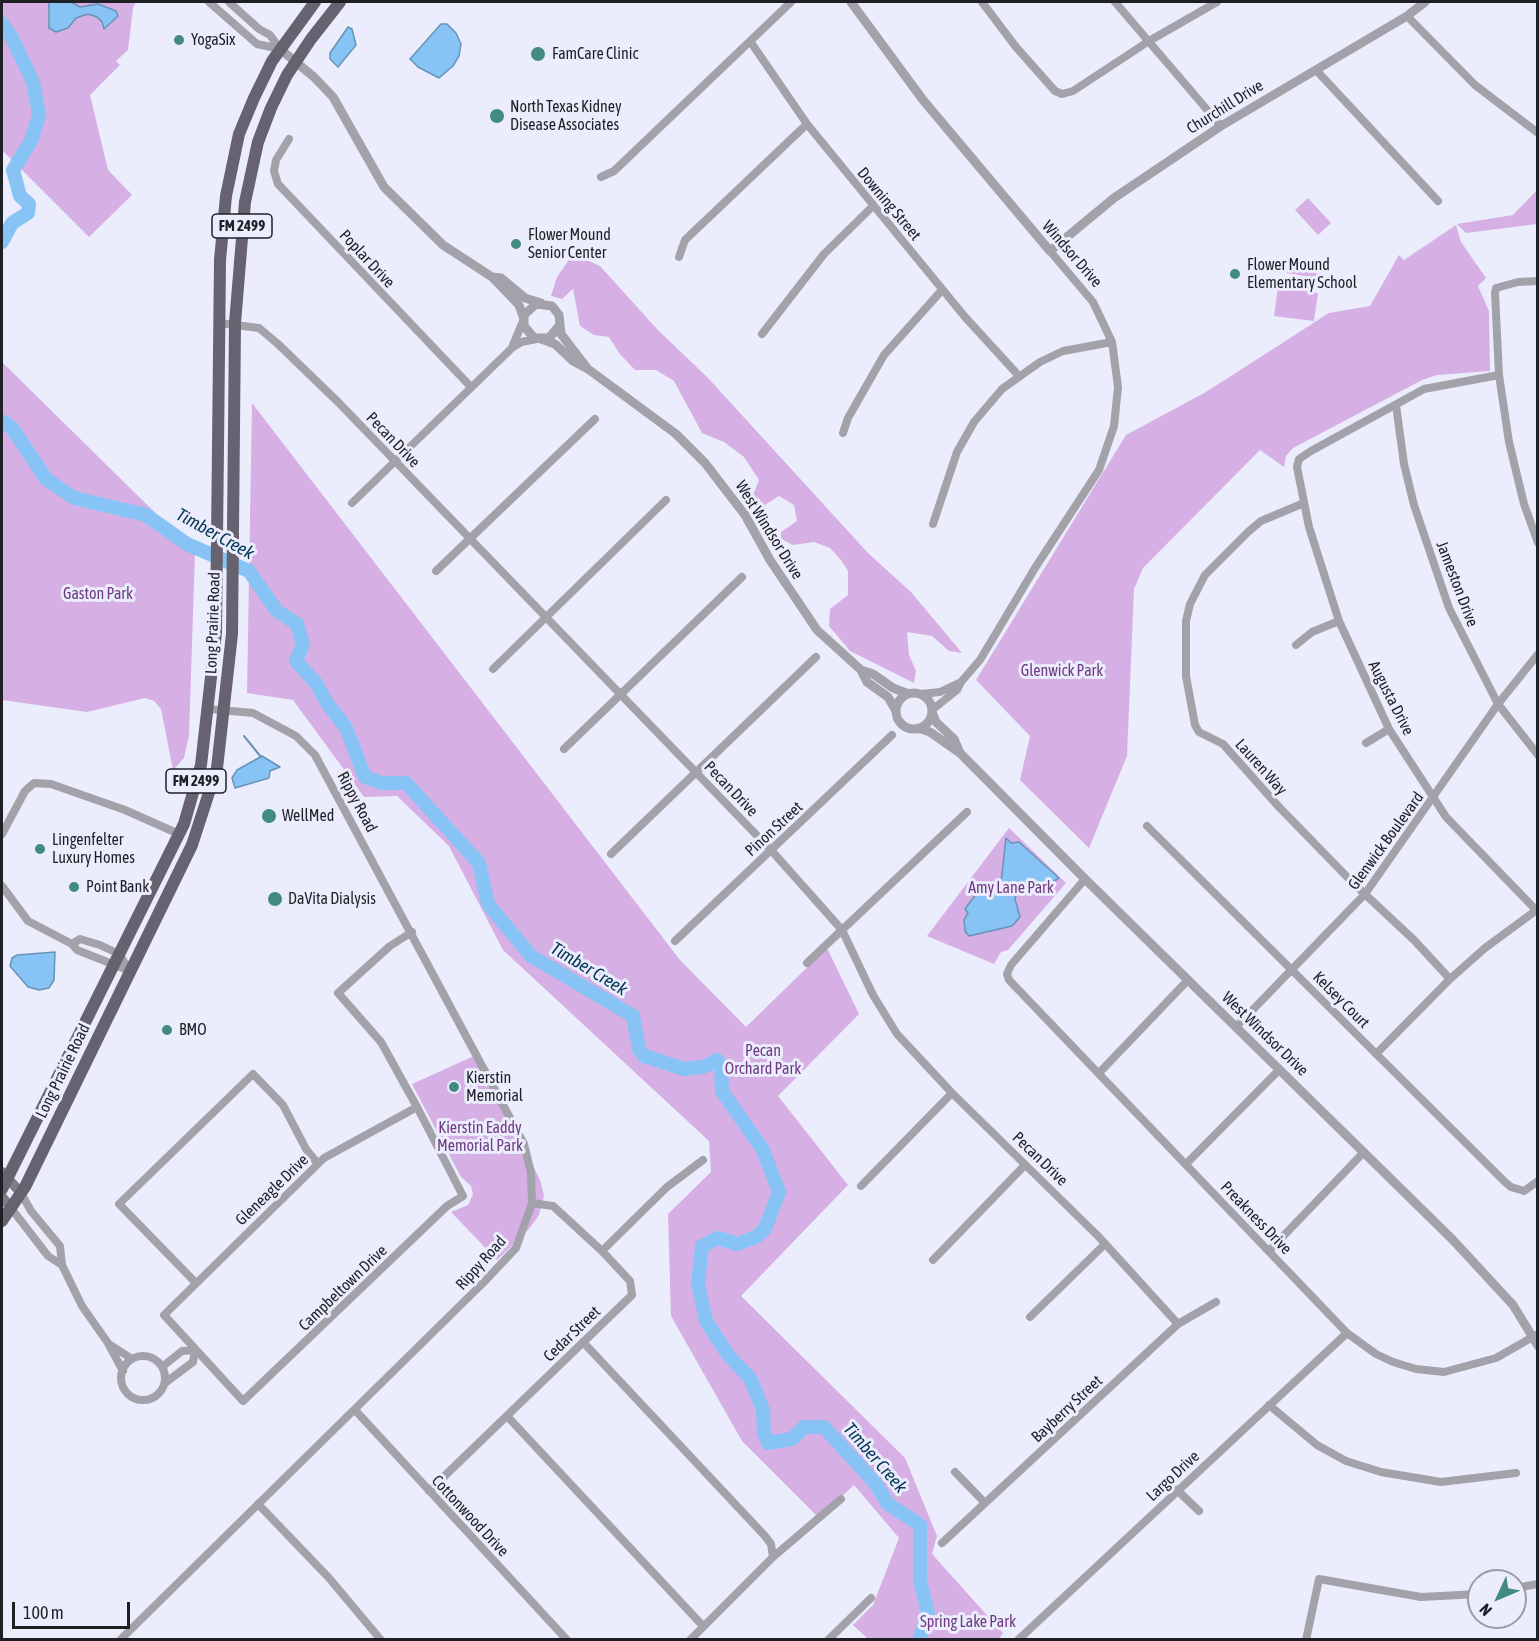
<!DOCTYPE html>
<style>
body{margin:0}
#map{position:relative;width:1539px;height:1641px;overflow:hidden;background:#ebedfc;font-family:"Asap Condensed",sans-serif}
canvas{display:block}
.frame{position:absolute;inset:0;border:3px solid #1f2026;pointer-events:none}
.north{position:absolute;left:1467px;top:1569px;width:60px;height:60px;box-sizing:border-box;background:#ebedfc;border:2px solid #999ba6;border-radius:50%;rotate:226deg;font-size:16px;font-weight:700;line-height:24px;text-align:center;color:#1f2026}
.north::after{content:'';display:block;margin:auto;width:21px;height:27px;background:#438a84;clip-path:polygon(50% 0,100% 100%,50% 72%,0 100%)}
.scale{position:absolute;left:12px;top:1602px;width:118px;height:27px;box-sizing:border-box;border:3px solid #1f2026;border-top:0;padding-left:8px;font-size:18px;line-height:21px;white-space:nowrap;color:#1f2026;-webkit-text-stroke:4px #ebedfc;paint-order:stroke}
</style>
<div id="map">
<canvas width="1539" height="1641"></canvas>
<div class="frame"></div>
<div class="north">N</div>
<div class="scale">100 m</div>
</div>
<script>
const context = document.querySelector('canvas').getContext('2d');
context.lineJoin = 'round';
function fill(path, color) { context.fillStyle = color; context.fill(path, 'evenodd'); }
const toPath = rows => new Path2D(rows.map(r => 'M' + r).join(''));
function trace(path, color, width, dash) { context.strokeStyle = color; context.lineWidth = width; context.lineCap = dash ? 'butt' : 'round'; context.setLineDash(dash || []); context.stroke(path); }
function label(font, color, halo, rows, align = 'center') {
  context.font = font + ' "Asap Condensed",sans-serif'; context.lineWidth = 6; context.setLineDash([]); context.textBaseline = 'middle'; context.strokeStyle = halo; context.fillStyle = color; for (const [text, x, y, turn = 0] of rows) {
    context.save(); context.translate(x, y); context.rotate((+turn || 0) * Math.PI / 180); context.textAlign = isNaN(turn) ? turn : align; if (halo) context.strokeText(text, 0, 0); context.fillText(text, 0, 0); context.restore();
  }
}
fill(toPath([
 [2,2,136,2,133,8,128,50,116,61,120,65,90,95,108,170,132,195,89,237,2,150],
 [1537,190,1537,224,1466,233,1457,224,1513,215],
 [1308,198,1331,223,1318,235,1295,210],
 [1456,225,1461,242,1486,278,1478,286,1489,311,1490,371,1437,375,1422,380,1293,448,1286,456,1284,467,1260,450,1143,568,1134,589,1127,756,1089,848,1020,780,1030,736,976,680,1126,435,1206,392,1329,313,1370,306,1399,255,1404,260],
 [573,254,600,266,657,329,708,378,868,553,911,592,962,653,949,651,932,636,907,632,909,655,916,671,914,683,850,651,829,626,830,609,848,595,848,571,841,560,830,548,814,542,793,545,781,539,781,532,797,521,794,505,779,496,760,508,753,495,759,480,744,457,724,442,702,433,674,381,656,370,635,370,619,353,609,337,594,335,580,326,573,289,562,299,551,296,557,277],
 [1289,257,1318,262,1316,278,1287,273],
 [1278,287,1318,293,1314,321,1274,316],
 [2,362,195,552,189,736,184,758,173,770,161,709,154,701,145,698,87,712,2,700],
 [252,403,680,960,746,1027,827,948,859,1014,778,1096,848,1185,741,1296,905,1458,937,1536,932,1554,1003,1633,999,1639,868,1639,853,1625,873,1605,899,1538,854,1485,819,1518,742,1441,671,1316,668,1214,711,1172,709,1141,503,950,449,846,397,796,364,797,293,700,247,693],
 [1009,828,1066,883,1008,950,1001,952,994,964,927,936],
 [474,1056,512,1123,540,1180,544,1195,539,1215,529,1229,497,1260,451,1212,468,1205,473,1194,471,1186,461,1177,412,1084]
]), '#d6afe4');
const water = toPath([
 [49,2,71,2,80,7,98,4,116,11,118,16,104,29,102,22,97,17,88,14,76,18,68,28,56,32,49,28,49,2],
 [441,24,447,24,456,33,461,44,459,56,453,66,439,78,418,67,410,59,441,24],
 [348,27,352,29,356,45,338,67,330,59,330,53,348,27],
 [262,756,280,767,270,771,269,778,235,788,232,778,237,770,262,756],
 [1006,838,1011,843,1019,842,1059,878,1040,890,1030,891,1023,889,1017,892,1015,899,1020,917,1012,926,969,936,965,931,964,920,968,913,965,909,980,889,1001,882,1006,838],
 [55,952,54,980,49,988,39,990,28,987,10,966,12,958,17,955,55,952]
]);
fill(water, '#87c4f5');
trace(water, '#6893b7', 1.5);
trace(toPath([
 [244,736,261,757]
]), '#6893b7', 2);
trace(toPath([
 [2,23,12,38,33,82,39,115,31,141,13,170,20,196,29,204,28,213,12,223,2,242],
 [2,421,12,428,46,479,74,498,146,515,187,544,249,571,277,611,297,624,303,644,296,661,316,683,327,703,346,728,365,777,382,783,406,783,479,863,488,904,531,956,633,1016,639,1049,644,1056,684,1069,703,1067,717,1060,721,1067,722,1091,763,1150,779,1192,765,1229,756,1237,737,1244,718,1238,702,1246,698,1283,706,1321,728,1355,750,1378,763,1410,764,1433,768,1443,792,1439,804,1427,824,1427,875,1483,888,1504,920,1525,920,1581,928,1613,919,1640]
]), '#87c4f5', 14);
trace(toPath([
 [209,2,257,44,280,49],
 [229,2,259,29,270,35,280,49],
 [982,2,1016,47,1055,91,1062,94,1073,91,1149,41,1217,2],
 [1115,2,1221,126],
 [1407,16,1475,85,1538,133],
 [750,41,807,124,965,317,1019,376],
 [1316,70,1438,201],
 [289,139,276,160,274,171,278,184,471,387],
 [601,177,614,171,791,2],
 [679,257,685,240,807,124],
 [1538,281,1518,282,1496,288,1495,293,1499,375,1509,442,1524,504,1538,543],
 [219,323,259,328,278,344,338,402,771,850,842,930,873,995,897,1034,952,1093,1098,1236,1178,1324],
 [762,334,824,254,873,206],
 [513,345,523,321],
 [1499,375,1424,389,1311,451,1299,459,1297,467,1309,527,1339,621,1389,729,1446,817,1536,910],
 [1396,405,1404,464,1414,505,1449,608,1498,704,1538,755],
 [843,433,848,418,884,355,942,290],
 [352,503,513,347,521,342,537,339],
 [1304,503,1261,521,1248,532,1205,575,1190,604,1186,621,1186,676,1195,725,1199,732,1223,744,1279,807,1353,883,1414,940,1450,979],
 [933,524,957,452,974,422,1002,389,1040,362,1063,351,1112,342],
 [436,571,595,419],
 [1296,645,1312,632,1339,621],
 [493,669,666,500],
 [961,682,980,660,1035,568,1099,470,1114,426,1118,387,1112,342,1093,302,1050,251],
 [921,694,940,692,961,682,957,690,932,710],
 [1366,743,1389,729],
 [564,749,742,577],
 [1147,826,1505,1182,1511,1187,1524,1191,1538,1181],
 [2,834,25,791,34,783,51,784,125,810,179,834],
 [611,854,816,657],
 [1085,879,1011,965,1007,974,1009,980,1347,1333,1376,1354,1393,1362,1416,1369,1444,1372,1496,1358,1538,1334],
 [2,886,28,921,72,944,77,950,130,971],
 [412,932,390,946,338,993,381,1042,417,1107,463,1196,447,1206,243,1401,164,1315,324,1158,417,1107],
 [675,941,892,735],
 [72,944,80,939,100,945,119,954,130,971],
 [807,963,967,812],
 [1236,1027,1365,894,1498,704,1538,654],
 [1376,1054,1450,979,1485,948,1538,909],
 [1099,1073,1188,980],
 [1186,1164,1279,1070],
 [861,1186,952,1093],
 [21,1193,31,1211,60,1246,62,1265,82,1306,108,1343,123,1371],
 [11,1208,48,1256,62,1265],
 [602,1251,667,1187,703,1160],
 [1269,1251,1364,1152],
 [933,1260,1025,1165],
 [196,1283,119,1204,253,1074,283,1105,306,1149,318,1164],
 [1030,1317,1105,1244],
 [583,1342,765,1536,771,1544,773,1557],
 [109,1344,132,1359],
 '121 1378a22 22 0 1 1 44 0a22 22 0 1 1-44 0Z',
 [162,1367,182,1351,195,1350,193,1362,165,1383],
 [1269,1405,1317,1445,1346,1461,1381,1472,1441,1482,1516,1473],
 [355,1410,567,1640],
 [507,1416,703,1626],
 [955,1472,985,1503],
 [1177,1490,1199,1511],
 [429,1491,632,1295,630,1281,602,1251,553,1206,532,1203],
 [258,1504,329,1578,381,1640],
 [942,1543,1178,1324,1216,1302],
 [1515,1588,1538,1584],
 [120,1640,484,1282,516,1248,532,1203,531,1173,524,1144,315,755,296,736,253,713,209,709],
 [690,1640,773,1557,841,1499],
 [828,1640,871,1598],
 [1018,1640,1347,1333],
 [1306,1640,1319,1579,1421,1597,1479,1594]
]), '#a3a1a9', 8);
trace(toPath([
 [851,2,923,100,1050,251,1114,198,1221,126,1407,16,1425,2],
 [280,49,314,77,333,97,384,187,443,245,492,277,519,305,524,319],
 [492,277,501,278,525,298,541,303],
 [559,326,549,338,534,338,524,326,524,315,536,304,552,306,559,315,561,334,587,368],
 [541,339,555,344,573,361,588,369,676,434,705,463,745,515,770,560,817,630,861,670,867,682,888,697,896,711],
 [861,670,873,674,893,688,909,694],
 '896 711a18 18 0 1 1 36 0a18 18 0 1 1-36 0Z',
 [932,712,936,722,954,739,960,753],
 [918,728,930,732,960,753,1085,879,1452,1239,1513,1305,1538,1346]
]), '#a3a1a9', 9);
trace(toPath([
 [2,1172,21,1193],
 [2,1197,11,1208]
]), '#7f7c87', 10);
trace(toPath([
 [2,1189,184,824,201,765,216,633,220,260,226,196,239,134,254,98,272,61,315,2],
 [2,1221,25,1187,192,845,217,768,232,634,235,323,245,202,258,142,271,108,287,75,311,39,340,2]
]), '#66626f', 12);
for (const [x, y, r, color] of [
 [179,40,6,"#438a84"],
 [538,54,8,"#438a84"],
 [497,116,8,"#438a84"],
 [516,244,6,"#438a84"],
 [1235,274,6,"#438a84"],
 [269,816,8,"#438a84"],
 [40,849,6,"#438a84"],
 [74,887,6,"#438a84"],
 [275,899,8,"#438a84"],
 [167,1030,6,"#438a84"],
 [454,1087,6,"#438a84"]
]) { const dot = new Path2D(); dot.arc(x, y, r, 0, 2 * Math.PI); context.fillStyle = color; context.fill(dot); trace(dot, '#ebedfc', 2); }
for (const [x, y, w] of [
 [242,226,60],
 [196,781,60]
]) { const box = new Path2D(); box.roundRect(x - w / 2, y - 12, w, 24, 4.5); context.fillStyle = '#ebedfc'; context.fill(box); trace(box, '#1f2026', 1.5); }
label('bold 15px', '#1f2026', null, [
 ["FM 2499",242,226],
 ["FM 2499",196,781]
]);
label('16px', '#1f2026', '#ebedfc', [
 ["YogaSix",191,40],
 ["FamCare Clinic",552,54],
 ["North Texas Kidney",510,107],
 ["Disease Associates",510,125],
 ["Flower Mound",528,235],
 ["Senior Center",528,253],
 ["Flower Mound",1247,265],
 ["Elementary School",1247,283],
 ["WellMed",282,816],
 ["Lingenfelter",52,840],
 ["Luxury Homes",52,858],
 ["Point Bank",86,887],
 ["DaVita Dialysis",288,899],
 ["BMO",179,1030],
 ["Kierstin",466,1078],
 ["Memorial",466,1096]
], 'left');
label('16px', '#1f2026', '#ebedfc', [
 ["Churchill Drive",1225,107,-32],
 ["Downing Street",889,204,50],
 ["Windsor Drive",1072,254,49],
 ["Poplar Drive",367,259,47],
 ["Pecan Drive",393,440,46],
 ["West Windsor Drive",769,530,58],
 ["Jameston Drive",1457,584,69],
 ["Long Prairie Road",213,623,-88],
 ["Augusta Drive",1391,698,63],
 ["Lauren Way",1261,767,48],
 ["Pecan Drive",731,789,46],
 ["Rippy Road",357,802,62],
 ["Pinon Street",774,829,-43],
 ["Glenwick Boulevard",1386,841,-54],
 ["Kelsey Court",1341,1000,45],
 ["West Windsor Drive",1265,1034,44],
 ["Long Prairie Road",63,1071,-64],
 ["Pecan Drive",1040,1159,44],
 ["Gleneagle Drive",272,1190,-44],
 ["Preakness Drive",1256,1218,46],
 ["Rippy Road",481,1263,-48],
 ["Campbeltown Drive",343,1288,-44],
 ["Cedar Street",572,1334,-44],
 ["Bayberry Street",1067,1409,-43],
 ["Largo Drive",1173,1476,-43],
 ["Cottonwood Drive",470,1516,47]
]);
label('16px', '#703b82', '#ebedfc', [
 ["Gaston Park",98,594],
 ["Glenwick Park",1062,671],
 ["Amy Lane Park",1011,888],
 ["Pecan",763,1051],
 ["Orchard Park",763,1069],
 ["Kierstin Eaddy",480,1128],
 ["Memorial Park",480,1146],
 ["Spring Lake Park",968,1622]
]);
label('italic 18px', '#043655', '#ebedfc', [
 ["Timber Creek",215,534,29],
 ["Timber Creek",589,969,31],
 ["Timber Creek",875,1458,49]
]);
</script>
